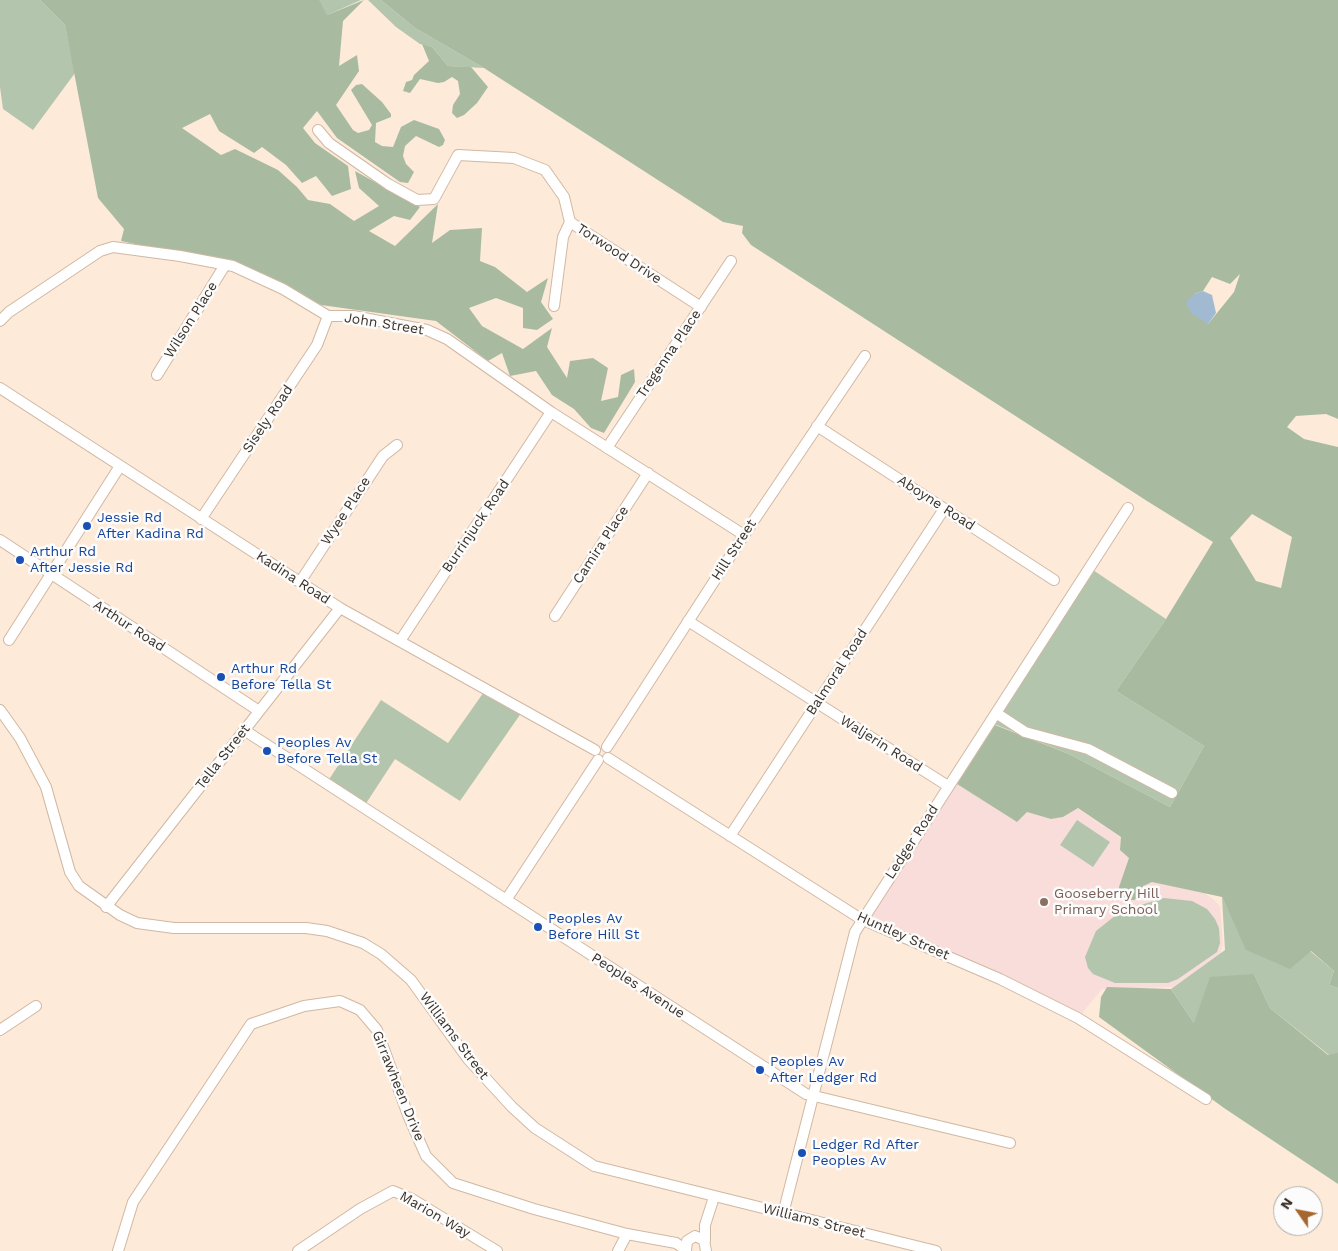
<!DOCTYPE html>
<style>
body{margin:0}
#map{position:relative;width:1338px;height:1251px;overflow:hidden;background:#feead9;font-family:"Work Sans",sans-serif}
canvas{display:block}
.north{position:absolute;left:1273px;top:1186px;width:50px;height:50px;box-sizing:border-box;background:#fbfcfb;border:1px solid #aeaba7;border-radius:50%;rotate:303deg;font-size:14px;font-weight:700;line-height:20px;text-align:center;color:#3b3129}
.north::after{content:'';display:block;margin:auto;width:18px;height:22px;background:#a6662f;clip-path:polygon(50% 0,100% 100%,50% 72%,0 100%)}
</style>
<div id="map">
<canvas width="1338" height="1251"></canvas>
<div class="north">N</div>
</div>
<script>
const context = document.querySelector('canvas').getContext('2d');
context.lineJoin = 'round';
function fill(path, color) { context.fillStyle = color; context.fill(path, 'evenodd'); }
const toPath = rows => new Path2D(rows.map(r => 'M' + r).join(''));
function trace(path, color, width, dash) { context.strokeStyle = color; context.lineWidth = width; context.lineCap = dash ? 'butt' : 'round'; context.setLineDash(dash || []); context.stroke(path); }
function label(font, color, halo, rows, align = 'center') {
  context.font = font + ' "Work Sans",sans-serif'; context.lineWidth = 5; context.setLineDash([]); context.textBaseline = 'middle'; context.strokeStyle = halo; context.fillStyle = color; for (const [text, x, y, turn = 0] of rows) {
    context.save(); context.translate(x, y); context.rotate((+turn || 0) * Math.PI / 180); context.textAlign = isNaN(turn) ? turn : align; if (halo) context.strokeText(text, 0, 0); context.fillText(text, 0, 0); context.restore();
  }
}
fill(toPath([
 [950,783,957,784,1017,822,1027,812,1051,819,1063,817,1077,808,1213,899,1220,906,1223,945,1220,954,1173,987,1102,989,1078,1018,861,919]
]), '#f8ddda');
fill(toPath([
 [0,0,40,0,65,25,75,73,33,130,3,109,0,87],
 [318,0,361,0,325,16],
 [368,0,381,0,415,28,484,68,448,66,432,47,420,44,396,27],
 [1090,568,1166,619,1116,691,1204,746,1170,807,1069,754,989,722],
 [486,689,524,709,460,801,395,759,363,808,326,784,381,700,448,743],
 [1077,820,1110,842,1093,867,1060,845],
 [1222,897,1247,950,1310,951,1334,971,1329,985,1338,988,1338,1052,1329,1055,1270,1008,1254,974,1194,1023,1171,989,1225,950],
 [1164,898,1192,901,1207,909,1215,919,1219,928,1220,943,1217,952,1178,979,1168,983,1115,983,1093,974,1088,968,1085,957,1096,931,1121,911]
]), '#b4c5ad');
fill(toPath([
 [40,0,319,0,327,15,364,0,343,21,339,66,357,55,359,71,336,105,353,130,358,133,369,130,372,125,351,90,356,85,362,84,382,102,391,114,391,117,376,123,375,142,382,146,393,147,401,127,414,120,439,129,445,140,443,145,439,147,416,136,405,146,403,156,406,164,414,172,408,183,400,182,337,138,317,111,303,128,315,143,348,166,351,189,332,196,316,176,302,183,286,165,262,147,254,153,219,131,210,114,182,128,221,155,235,149,278,170,297,187,308,200,330,204,354,221,379,206,359,188,355,171,420,207,410,220,394,216,369,231,395,246,438,204,432,243,450,230,482,228,480,261,495,267,527,292,548,278,541,302,553,319,537,330,523,328,523,308,496,298,469,308,482,326,523,349,552,328,547,347,567,378,570,361,593,358,608,368,601,401,618,397,621,375,634,369,635,382,604,433,591,428,574,409,552,395,536,371,510,376,502,353,488,361,436,321,321,305,237,266,121,241,124,229,98,198,65,25],
 [381,0,1338,0,1338,419,1326,414,1296,416,1287,427,1304,439,1338,447,1338,988,1329,985,1334,971,1311,951,1290,969,1246,950,1222,897,1152,882,1143,886,1138,897,1134,900,1127,900,1123,898,1119,893,1119,887,1129,858,1120,850,1121,837,1078,808,1063,817,1051,819,1027,812,1017,822,957,784,995,725,1069,754,1170,807,1204,746,1116,691,1166,619,1213,542,1147,501,751,245,742,233,743,226,723,222,484,68,415,28],
 [1240,274,1234,292,1208,324,1194,294,1203,291,1212,277,1230,284],
 [1252,514,1292,537,1281,588,1256,581,1230,538],
 [422,44,432,47,448,66,471,67,488,87,477,103,464,115,457,118,452,113,453,105,460,94,458,81,452,77,444,82,438,83,420,79,410,93,403,91,406,82,412,80,414,75,429,61],
 [1254,974,1270,1008,1328,1055,1338,1052,1338,1184,1224,1108,1099,1017,1101,997,1107,987,1171,989,1194,1023,1210,977]
]), '#a8bba1');
fill(toPath([
 [1203,291,1212,295,1216,313,1208,324,1191,313,1186,303,1194,294]
]), '#a2bad1');
const minor = toPath([
 [318,130,329,143,388,184,417,200,434,199,458,155,514,158,545,170,564,197,570,222,701,307],
 [554,306,563,237,570,222],
 [0,321,9,312,100,251,113,247,180,256,233,266,283,289,328,316,353,316,427,330,447,339,551,412,744,535],
 [157,375,225,265],
 [0,388,340,608,595,750],
 [817,426,1054,580],
 [607,448,731,261],
 [201,519,317,345,328,316],
 [0,540,259,711],
 [300,582,383,456,397,445],
 [555,616,648,473],
 [688,621,948,786],
 [9,640,120,466],
 [400,641,551,412],
 [0,710,20,738,46,787,70,872,79,886,120,915,137,923,174,928,306,928,327,931,363,943,381,954,411,980,468,1059,512,1107,535,1128,594,1166,936,1251],
 [996,713,1025,732,1088,749,1172,793],
 [244,730,806,1094,1010,1143],
 [607,747,744,535,865,356],
 [608,758,861,919,1000,979,1078,1018,1206,1099],
 [730,836,944,509],
 [506,900,598,760],
 [106,907,340,608],
 [0,1030,36,1006],
 [783,1214,855,932,1128,508],
 [705,1241,705,1225,714,1197],
 [118,1251,133,1202,251,1024,304,1006,340,1001,360,1010,377,1030,408,1115,426,1156,453,1183,534,1209,627,1234,676,1243,686,1250],
 [298,1251,360,1209,393,1191,412,1199,497,1251],
 [618,1251,627,1234],
 [686,1251,687,1241,695,1236,704,1240,706,1251]
]);
trace(minor, '#d0b8a3', 12);
trace(minor, '#fff', 10);
for (const [x, y, r, color] of [
 [87,526,5,"#1a4fb4"],
 [20,560,5,"#1a4fb4"],
 [221,677,5,"#1a4fb4"],
 [267,751,5,"#1a4fb4"],
 [1044,902,5,"#8d6e63"],
 [538,927,5,"#1a4fb4"],
 [760,1070,5,"#1a4fb4"],
 [802,1153,5,"#1a4fb4"]
]) { const dot = new Path2D(); dot.arc(x, y, r, 0, 2 * Math.PI); context.fillStyle = color; context.fill(dot); trace(dot, '#fbfcfb', 2); }
label('14px', '#3b3129', '#fbfcfb', [
 ["Torwood Drive",619,254,33],
 ["Wilson Place",191,320,-58],
 ["John Street",384,324,9],
 ["Tregenna Place",669,354,-56],
 ["Sisely Road",268,419,-56],
 ["Aboyne Road",936,503,33],
 ["Wyee Place",346,511,-57],
 ["Burrinjuck Road",476,526,-56],
 ["Camira Place",601,545,-57],
 ["Hill Street",734,550,-57],
 ["Kadina Road",293,578,33],
 ["Arthur Road",129,626,33],
 ["Balmoral Road",837,672,-57],
 ["Waljerin Road",881,744,32],
 ["Tella Street",223,757,-52],
 ["Ledger Road",912,842,-57],
 ["Huntley Street",903,936,24],
 ["Peoples Avenue",638,986,33],
 ["Williams Street",454,1036,53],
 ["Girrawheen Drive",398,1086,68],
 ["Marion Way",435,1215,30],
 ["Williams Street",814,1221,14]
]);
label('14px', '#164399', '#fbfcfb', [
 ["Jessie Rd",97,518],
 ["After Kadina Rd",97,534],
 ["Arthur Rd",30,552],
 ["After Jessie Rd",30,568],
 ["Arthur Rd",231,669],
 ["Before Tella St",231,685],
 ["Peoples Av",277,743],
 ["Before Tella St",277,759],
 ["Peoples Av",548,919],
 ["Before Hill St",548,935],
 ["Peoples Av",770,1062],
 ["After Ledger Rd",770,1078],
 ["Ledger Rd After",812,1145],
 ["Peoples Av",812,1161]
], 'left');
label('14px', '#785e54', '#fbfcfb', [
 ["Gooseberry Hill",1054,894],
 ["Primary School",1054,910]
], 'left');
</script>
